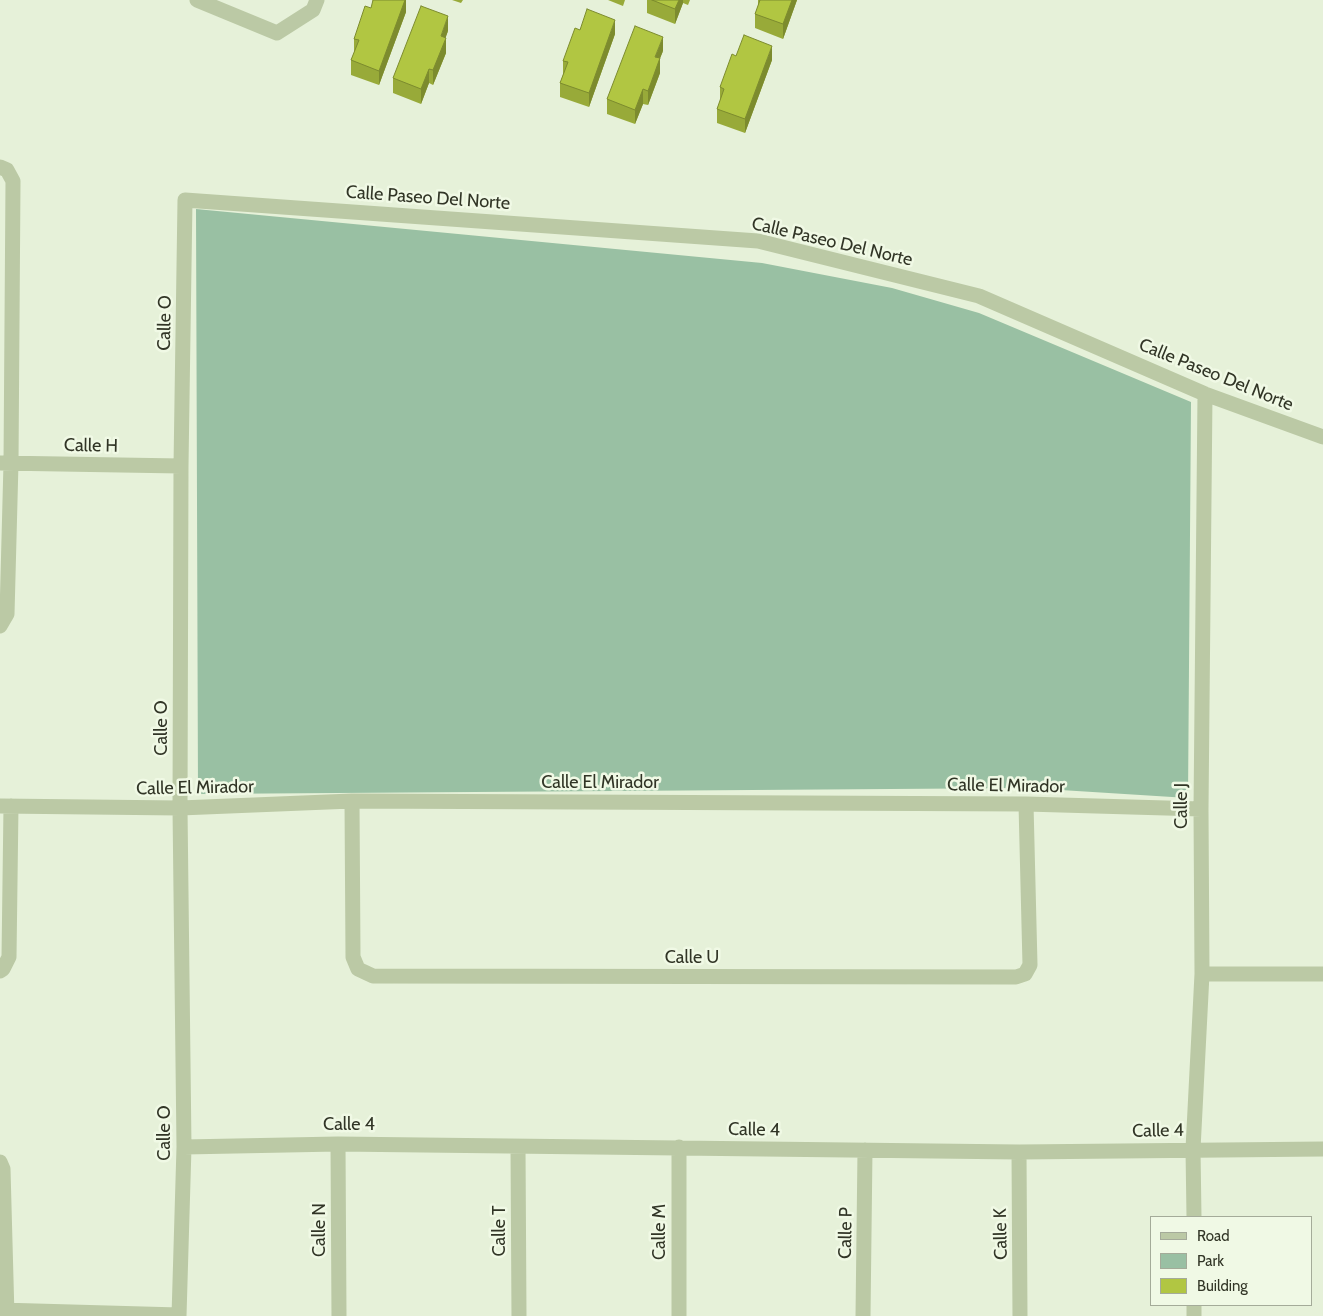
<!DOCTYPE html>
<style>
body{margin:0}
#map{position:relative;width:1323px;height:1316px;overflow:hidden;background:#e6f1d9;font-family:Cabin,sans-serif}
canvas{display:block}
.legend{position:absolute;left:1150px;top:1216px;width:162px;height:90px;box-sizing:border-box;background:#f0f9e5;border:1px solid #a4ab99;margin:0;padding:6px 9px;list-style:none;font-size:15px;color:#313526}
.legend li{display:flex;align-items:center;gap:10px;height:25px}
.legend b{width:25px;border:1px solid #a4ab99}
</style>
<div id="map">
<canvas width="1323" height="1316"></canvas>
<ul class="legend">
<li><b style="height:6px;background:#bbc9a5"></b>Road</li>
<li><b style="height:14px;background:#99c0a3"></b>Park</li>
<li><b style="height:14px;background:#b1c642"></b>Building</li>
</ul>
</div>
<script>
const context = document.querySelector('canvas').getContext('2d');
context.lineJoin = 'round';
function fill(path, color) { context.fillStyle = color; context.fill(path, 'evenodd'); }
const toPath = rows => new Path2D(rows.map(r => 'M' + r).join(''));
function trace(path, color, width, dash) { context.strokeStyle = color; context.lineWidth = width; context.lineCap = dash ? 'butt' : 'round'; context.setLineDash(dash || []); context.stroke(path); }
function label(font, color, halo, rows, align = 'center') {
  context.font = font + ' Cabin,sans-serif'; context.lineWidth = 5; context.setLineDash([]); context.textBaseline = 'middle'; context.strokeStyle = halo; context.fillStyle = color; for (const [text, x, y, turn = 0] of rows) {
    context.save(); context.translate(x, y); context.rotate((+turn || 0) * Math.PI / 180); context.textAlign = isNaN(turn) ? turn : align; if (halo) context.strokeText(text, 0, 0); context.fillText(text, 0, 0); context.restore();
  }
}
fill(toPath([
 [196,209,762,263,892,288,979,313,1191,402,1188,798,1029,788,198,794]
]), '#99c0a3');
trace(toPath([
 [197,0,277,33,313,10,317,0],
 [0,167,7,170,13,181,11,463,7,614,0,626],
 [0,463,181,466],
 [352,801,353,957,358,969,373,976,1016,977,1025,974,1030,965,1026,804],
 [0,806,180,808,352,801,1026,804,1201,809],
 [0,971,3,969,9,957,11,806],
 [1202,974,1323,974],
 [338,1144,339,1316],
 [184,1147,338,1144,1019,1152,1323,1149],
 [518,1147,519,1316],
 [679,1147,679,1316],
 [1019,1152,1020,1316],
 [0,1162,3,1169,7,1316],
 [1194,1217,1193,1149,1202,974,1201,809,1205,394],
 [1194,1305,1194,1316],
 [0,1310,179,1315],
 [179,1316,184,1147,180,808,181,466,185,200,758,241,979,296,1205,394,1323,437],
 [863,1316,865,1150]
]), '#bbc9a5', 15);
fill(toPath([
 [406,0,406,12,379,85,351,75,351,60,354,53,354,39,371,8],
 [452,0,463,0,461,3],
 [608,0,625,0,623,6],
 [647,0,690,0,688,5,683,3,675,24,647,13],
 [758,0,797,0,783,39,755,28,755,14,758,6],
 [580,30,615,34,589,107,560,97,560,83,563,75,563,61],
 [448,31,445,38,446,53,433,85,429,83,421,104,393,93,393,78],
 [663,51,660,58,660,73,648,105,643,104,635,124,607,114,607,99],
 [736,56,772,60,745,133,717,123,717,109,720,101,720,87]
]), '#98aa39');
fill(toPath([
 [405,0,406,0,406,12,379,85,379,71],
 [679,0,683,0,683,3,675,24,675,9],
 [792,0,797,0,783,39,783,24],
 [448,16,448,31,441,51,441,36],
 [615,20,615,34,589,107,589,93],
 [663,37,663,51,655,71,655,57],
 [446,38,446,53,433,85,433,70],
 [772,46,772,60,745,133,745,119],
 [660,58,660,73,648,105,648,91],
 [429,69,429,83,421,104,421,89],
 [643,89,643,104,635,124,635,110]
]), '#7c8b2e');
const building = toPath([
 [373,0,405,0,379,71,351,60,359,40,354,39,365,6,371,8,373,0],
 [652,0,679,0,675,9,652,0],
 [760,0,792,0,783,24,755,14,760,0],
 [421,6,448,16,441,36,446,38,433,70,429,69,421,89,393,78,421,6],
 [587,9,615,20,589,93,560,83,568,62,563,61,575,28,580,30,587,9],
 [635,26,663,37,655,57,660,58,648,91,643,89,635,110,607,99,635,26],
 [744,35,772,46,745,119,717,109,724,89,720,87,732,54,736,56,744,35]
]);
fill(building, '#b1c642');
trace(building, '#7c8b2e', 1);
label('18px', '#313526', '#f0f9e5', [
 ["Calle Paseo Del Norte",428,198,4],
 ["Calle Paseo Del Norte",832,242,13],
 ["Calle O",165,323,-89],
 ["Calle Paseo Del Norte",1216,375,22],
 ["Calle H",91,446,1],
 ["Calle O",162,728,-90],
 ["Calle El Mirador",600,783],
 ["Calle El Mirador",1006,786,1],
 ["Calle El Mirador",195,788,-1],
 ["Calle J",1182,806,-90],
 ["Calle U",692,958],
 ["Calle 4",349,1125],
 ["Calle 4",754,1130,1],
 ["Calle 4",1158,1131,-1],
 ["Calle O",165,1133,-90],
 ["Calle N",320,1230,-90],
 ["Calle T",500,1231,-90],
 ["Calle M",660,1232,-90],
 ["Calle P",846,1233,-89],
 ["Calle K",1001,1234,-91]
]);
</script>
